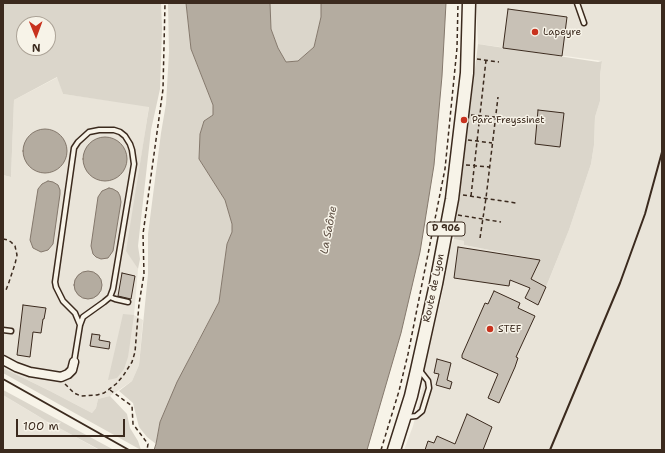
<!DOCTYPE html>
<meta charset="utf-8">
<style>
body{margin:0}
#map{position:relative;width:665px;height:453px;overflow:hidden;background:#f7f3e8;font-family:"Shantell Sans",sans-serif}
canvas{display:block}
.frame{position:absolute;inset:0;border:4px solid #3b2a1e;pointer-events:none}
.north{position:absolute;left:16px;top:16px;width:40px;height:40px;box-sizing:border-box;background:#f7f3e8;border:1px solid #aca397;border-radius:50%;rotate:179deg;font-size:11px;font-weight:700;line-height:16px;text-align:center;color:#3b2a1e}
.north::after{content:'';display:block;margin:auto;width:14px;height:18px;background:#c8321e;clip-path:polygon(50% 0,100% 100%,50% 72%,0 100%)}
.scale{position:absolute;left:16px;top:419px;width:109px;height:18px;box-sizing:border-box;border:2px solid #3b2a1e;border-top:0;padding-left:5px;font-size:12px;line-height:14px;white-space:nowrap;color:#3b2a1e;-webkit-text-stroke:3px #f7f3e8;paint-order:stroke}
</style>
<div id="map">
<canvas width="665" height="453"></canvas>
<div class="frame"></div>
<div class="north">N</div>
<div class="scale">100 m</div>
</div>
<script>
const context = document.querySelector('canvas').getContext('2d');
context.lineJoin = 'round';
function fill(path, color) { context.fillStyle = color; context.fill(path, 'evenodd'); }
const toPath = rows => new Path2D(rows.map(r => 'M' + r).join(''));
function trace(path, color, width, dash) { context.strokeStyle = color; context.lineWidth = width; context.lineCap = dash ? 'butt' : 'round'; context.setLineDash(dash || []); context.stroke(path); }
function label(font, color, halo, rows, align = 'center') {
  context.font = font + ' "Shantell Sans",sans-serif'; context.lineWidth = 3; context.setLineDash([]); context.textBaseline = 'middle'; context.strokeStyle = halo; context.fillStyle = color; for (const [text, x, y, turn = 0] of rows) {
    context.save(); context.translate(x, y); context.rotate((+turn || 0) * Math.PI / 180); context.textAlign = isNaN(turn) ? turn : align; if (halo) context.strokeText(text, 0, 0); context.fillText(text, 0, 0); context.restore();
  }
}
fill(toPath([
 [476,3,662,3,662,450,404,450,413,426,426,374,424,367,441,299,451,245,454,239,464,241,464,245,540,260,546,287,569,230,591,164,594,145,595,117,600,101,600,75,602,61,478,44],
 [58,77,63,94,149,106,127,251,138,269,134,315,143,320,139,365,132,381,110,396,98,399,96,408,92,413,50,391,3,368,3,175,11,177,14,100],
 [3,395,36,415,99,450,3,450]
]), '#e9e4d9');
fill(toPath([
 [3,3,161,3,162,29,160,89,151,130,138,246,140,259,138,269,126,251,149,107,63,94,57,77,14,100,11,177,3,175],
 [24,24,48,24,48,48,24,48],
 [168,3,186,3,191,49,213,105,213,115,204,121,200,134,199,159,225,200,232,224,232,232,227,244,219,302,192,352,160,422,156,444,147,437,139,427,133,403,119,391,132,381,139,365,148,274,148,234,161,133,166,104,169,52],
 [270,3,321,3,321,17,314,47,298,61,286,62,278,48,271,29],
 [478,44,598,62,602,61,600,75,600,101,595,117,594,145,591,164,569,230,546,287,531,280,540,260,464,245,464,241,454,239],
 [123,314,134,315,128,357,124,369,117,378,108,380],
 [3,368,50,391,92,413,96,408,98,399,110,396,127,414,130,428,138,441,141,450,3,373],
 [3,390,7,392,114,450,100,450,48,422,3,395]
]), '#dbd6cb');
const water = toPath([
 [186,3,270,3,271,29,278,48,286,62,298,61,314,47,321,17,321,3,446,3,442,76,434,165,420,252,401,333,367,450,154,450,156,444,160,422,177,382,219,302,227,244,232,232,232,224,225,200,199,159,200,134,204,121,213,115,213,105,191,49,186,3],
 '23 151a22 22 0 1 1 44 0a22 22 0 1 1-44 0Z',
 '83 159a22 22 0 1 1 44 0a22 22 0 1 1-44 0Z',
 [48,181,53,182,58,185,60,190,60,194,53,244,48,250,41,252,33,248,30,240,38,189,42,184,48,181],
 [109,188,113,189,118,192,120,196,121,202,113,251,108,258,101,259,96,257,93,254,91,246,98,197,102,191,109,188],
 '74 285a14 14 0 1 1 28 0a14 14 0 1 1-28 0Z'
]);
fill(water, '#b4aca0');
trace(water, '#84786c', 1);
const building = toPath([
 [508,9,567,17,562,56,503,48,508,9],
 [538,110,564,113,560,147,535,144,538,110],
 [458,247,540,260,531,279,546,287,538,305,525,298,530,288,510,280,509,286,454,278,458,247],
 [122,273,135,276,131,299,118,296,122,273],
 [494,291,520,303,518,308,535,316,516,357,518,358,515,367,499,403,488,398,498,374,462,358,462,355,485,303,488,304,494,291],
 [23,305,46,308,44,319,43,319,41,333,33,332,30,357,17,355,23,305],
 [92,334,100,335,99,340,110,342,109,349,90,346,92,334],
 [437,359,451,363,447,380,452,382,450,389,436,385,439,374,434,373,437,359],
 [467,414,492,427,483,450,425,450,428,441,434,443,437,436,455,444,467,414]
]);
fill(building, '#c8c1b6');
trace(building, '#3b2a1e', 1);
const lane = toPath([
 [577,3,584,23],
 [448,224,456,226],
 [110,297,115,299,128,302],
 [3,330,11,331],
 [74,362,80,325,83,317,104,302,110,297,113,289,134,164,132,150,130,144,125,136,120,132,114,130,99,130,89,132,78,142,74,148,55,282,56,287,63,301,75,313,80,325],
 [407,417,416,416,422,411,429,388,428,381,421,372,419,371]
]);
const street = toPath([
 [3,360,16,367,30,372,61,377,68,374,72,370,74,362]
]);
const primary = toPath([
 [394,450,411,396,417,370,436,284,452,199,467,73,469,3]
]);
trace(lane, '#3b2a1e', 7);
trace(street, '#3b2a1e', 11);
trace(primary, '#3b2a1e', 15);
trace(toPath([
 [477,59,499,62],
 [471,115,496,117],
 [468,140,492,143],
 [466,165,489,167],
 [463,195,516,203],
 [471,196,486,60],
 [458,215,501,222],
 [480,238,486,198,498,97],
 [3,239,8,240,11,242,15,246,17,255,15,264,9,282,6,290,3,292],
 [65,384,74,393,81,396,97,395,104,393,116,384,123,376,132,362,135,352,139,304,144,274,143,234,163,89,165,3],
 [110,390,132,406,133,424,148,444,147,450],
 [381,450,399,391,408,354,445,169,457,48,458,3]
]), '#3b2a1e', 1.5, [4, 3]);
trace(lane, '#f7f3e8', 4);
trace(street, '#f7f3e8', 8);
trace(primary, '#f7f3e8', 12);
trace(toPath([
 [3,379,129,450],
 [550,450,620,283,645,214,662,152]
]), '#3b2a1e', 2);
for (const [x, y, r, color] of [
 [535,32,4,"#c8321e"],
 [464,120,4,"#c8321e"],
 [490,329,4,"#c8321e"]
]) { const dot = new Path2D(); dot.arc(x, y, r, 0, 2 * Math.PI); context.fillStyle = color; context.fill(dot); trace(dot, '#f7f3e8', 1.5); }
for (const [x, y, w] of [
 [446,229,38]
]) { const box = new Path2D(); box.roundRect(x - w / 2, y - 7, w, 14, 3); context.fillStyle = '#f7f3e8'; context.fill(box); trace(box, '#3b2a1e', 1); }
label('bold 9px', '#3b2a1e', null, [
 ["D 906",446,229]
]);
label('10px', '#3b2a1e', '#f7f3e8', [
 ["Lapeyre",543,32],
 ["Parc Freyssinet",472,120],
 ["STEF",498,329]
], 'left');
label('10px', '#3b2a1e', '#f7f3e8', [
 ["Route de Lyon",434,288,-78]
]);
label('italic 11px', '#5f5145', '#f7f3e8', [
 ["La Saône",329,230,-79]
]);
</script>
